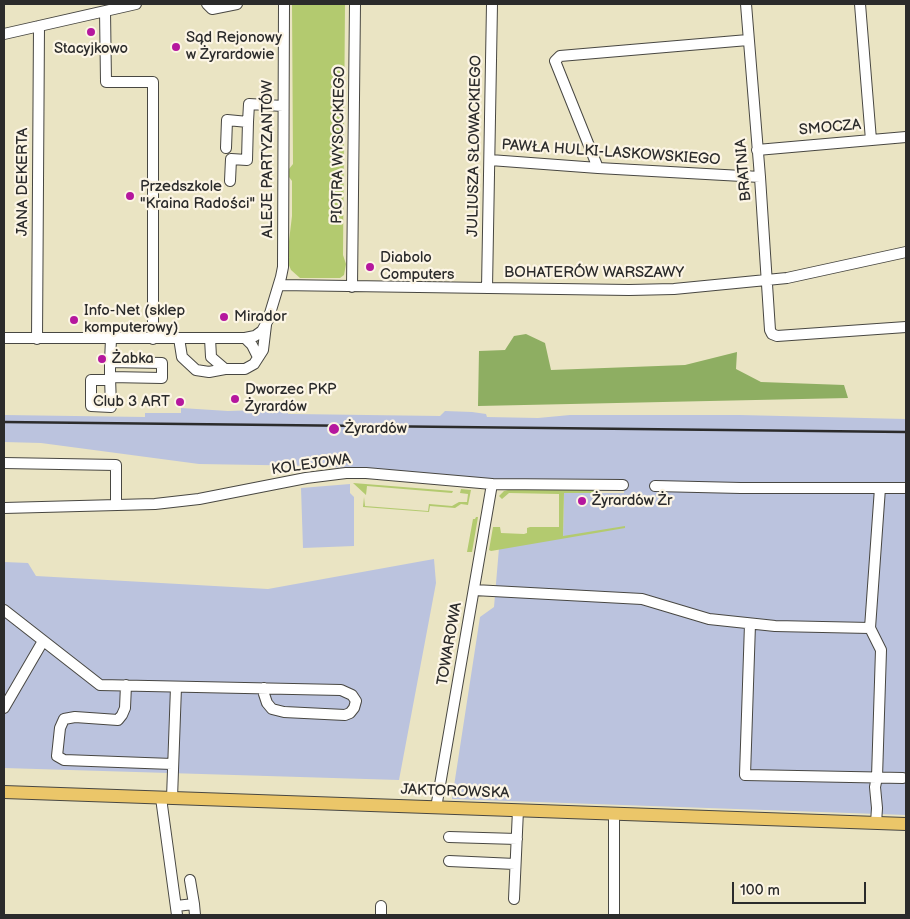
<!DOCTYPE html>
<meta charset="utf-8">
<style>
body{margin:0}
#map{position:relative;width:910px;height:919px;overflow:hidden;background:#eae4c3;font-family:"Balsamiq Sans",sans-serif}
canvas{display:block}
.frame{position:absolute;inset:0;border:5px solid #2b2b2b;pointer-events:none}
.scale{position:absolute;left:732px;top:882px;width:134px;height:22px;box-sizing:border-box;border:2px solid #2b2b2b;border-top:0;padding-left:6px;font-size:15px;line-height:18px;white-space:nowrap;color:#2b2b2b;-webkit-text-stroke:4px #fcf5e5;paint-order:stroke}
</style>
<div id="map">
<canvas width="910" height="919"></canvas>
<div class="frame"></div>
<div class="scale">100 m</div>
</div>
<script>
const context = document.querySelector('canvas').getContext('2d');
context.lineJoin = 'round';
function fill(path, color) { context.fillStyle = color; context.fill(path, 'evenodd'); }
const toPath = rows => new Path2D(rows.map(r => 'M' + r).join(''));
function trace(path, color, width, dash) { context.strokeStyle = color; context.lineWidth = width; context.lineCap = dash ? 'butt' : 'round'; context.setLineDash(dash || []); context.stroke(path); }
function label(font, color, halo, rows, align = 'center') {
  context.font = font + ' "Balsamiq Sans",sans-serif'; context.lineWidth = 4.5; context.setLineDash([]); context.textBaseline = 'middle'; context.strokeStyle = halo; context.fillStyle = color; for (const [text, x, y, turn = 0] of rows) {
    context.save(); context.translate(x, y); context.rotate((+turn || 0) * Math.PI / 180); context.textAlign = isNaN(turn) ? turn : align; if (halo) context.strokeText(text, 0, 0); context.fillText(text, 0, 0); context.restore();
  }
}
fill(toPath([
 [181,408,228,411,288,409,288,414,293,414,440,416,445,411,472,412,486,414,487,417,538,418,570,415,740,415,906,419,906,815,452,799,480,617,494,607,499,548,563,537,564,493,624,493,624,480,485,479,319,466,199,464,41,443,4,442,4,415,145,417,145,413,181,413],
 [350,484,350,493,354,497,354,546,303,548,301,488],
 [434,559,436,583,399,780,4,768,4,562,28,563,36,576,268,589]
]), '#bbc3de');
fill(toPath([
 [292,4,345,4,343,255,346,264,344,275,340,278,300,278,291,270,288,263,289,241,292,216,292,181,289,177,289,169,293,164],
 [353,483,453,491,452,493,367,486,366,495],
 [509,488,598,489,598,493,564,493,563,536,625,526,625,528,491,551,489,550,493,527,500,527,501,533,524,534,527,533,527,528,530,527,559,527,559,494,509,493,502,499,499,496,504,491,508,490],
 [461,489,471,490,468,505,461,504,455,508,430,506,429,512,363,507,364,497,365,506,428,511,429,504,452,506,459,502,467,502,468,494,460,493],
 [476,517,478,517,472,552,467,552,473,519,475,519]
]), '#b3ca6f');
fill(toPath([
 [526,334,545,343,551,370,685,365,737,352,736,369,761,382,844,385,848,398,478,406,479,351,505,350,514,336]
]), '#8eae62');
const minor = toPath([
 [207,4,212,9,237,4],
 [746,4,760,177,770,330,772,334,777,336,906,327],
 [860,4,871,140],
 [105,11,106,82,153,82,153,339],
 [4,34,136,4],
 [248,122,249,104,283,106],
 [226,148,227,120,248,122,247,160,231,159,230,181],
 [757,150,906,137],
 [490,160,598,168,760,177],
 [598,168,555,61,560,56,748,40],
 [279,285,629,290,674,289,787,278,906,252],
 [352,287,355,4],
 [487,288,492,4],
 [4,338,245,338,255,336,262,331,268,320,281,277,283,267,284,4],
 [179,338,182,357,196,370,209,372,225,369,245,369,254,364,263,350,266,325],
 [210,338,211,357,225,369],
 [245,338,252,345,258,357],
 [37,339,39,26],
 [110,362,110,377,162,378,162,363,110,362,111,339],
 [110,377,111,407,91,406,91,380,110,380],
 [4,463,116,465,116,504],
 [655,486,741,488,906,488],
 [4,508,155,504,199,499,306,478,346,473,366,473,492,484,623,485],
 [474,590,642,599,709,619,775,626,870,628,880,488],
 [4,610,100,685,341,690,352,695,356,701,354,708,350,713,345,715,284,712,272,709,267,703,264,694,264,688],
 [750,624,745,775,903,778],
 [870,628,881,650,877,777,875,787,877,808,876,823],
 [126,685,125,708,122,715,118,720,75,717,64,719,60,728,57,756,64,760,172,764],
 [4,708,43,641],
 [161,798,177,915],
 [172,798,176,687],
 [436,808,492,484],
 [449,837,517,839],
 [449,861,515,864],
 [190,880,194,904],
 [514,899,518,810],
 [176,906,194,904,195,915],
 [381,906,381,915],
 [614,915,614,814]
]);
const major = toPath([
 [4,792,906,824]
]);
trace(minor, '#484742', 12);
trace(major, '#484742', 14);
trace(minor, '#fff', 10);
trace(major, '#ebc669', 12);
trace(toPath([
 [4,422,906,432]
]), '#2b2b2b', 2.5);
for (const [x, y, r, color] of [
 [91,32,5,"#b5179e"],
 [176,47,5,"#b5179e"],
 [130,196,5,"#b5179e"],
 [370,267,5,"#b5179e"],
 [224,317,5,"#b5179e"],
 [74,320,5,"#b5179e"],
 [102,359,5,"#b5179e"],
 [235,399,5,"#b5179e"],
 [180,402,5,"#b5179e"],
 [334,429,6,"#b5179e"],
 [582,501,5,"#b5179e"]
]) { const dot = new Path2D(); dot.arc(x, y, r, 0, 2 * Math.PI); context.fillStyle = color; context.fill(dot); trace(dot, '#fcf5e5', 2); }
label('15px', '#2b2b2b', '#fcf5e5', [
 ["Sąd Rejonowy",186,38],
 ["w Żyrardowie",186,55],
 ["Stacyjkowo",91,49,"center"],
 ["Przedszkole",140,187],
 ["\"Kraina Radości\"",140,204],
 ["Diabolo",380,258],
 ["Computers",380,275],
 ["Info-Net (sklep",84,311],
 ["komputerowy)",84,328],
 ["Mirador",234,317],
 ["Żabka",112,359],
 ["Dworzec PKP",245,390],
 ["Żyrardów",245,407],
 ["Club 3 ART",170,402,"right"],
 ["Żyrardów",345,429],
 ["Żyrardów Żr",592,501]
], 'left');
label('15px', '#2b2b2b', '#fcf5e5', [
 ["SMOCZA",830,128,-5],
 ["PIOTRA WYSOCKIEGO",339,145,-89],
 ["JULIUSZA SŁOWACKIEGO",475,146,-89],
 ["PAWŁA HULKI-LASKOWSKIEGO",611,153,4],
 ["ALEJE PARTYZANTÓW",268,159,-90],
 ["BRATNIA",744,170,-95],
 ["JANA DEKERTA",23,182,-90],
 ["BOHATERÓW WARSZAWY",594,273],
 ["KOLEJOWA",311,465,-8],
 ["TOWAROWA",450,644,-80],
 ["JAKTOROWSKA",455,792,2]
]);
</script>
